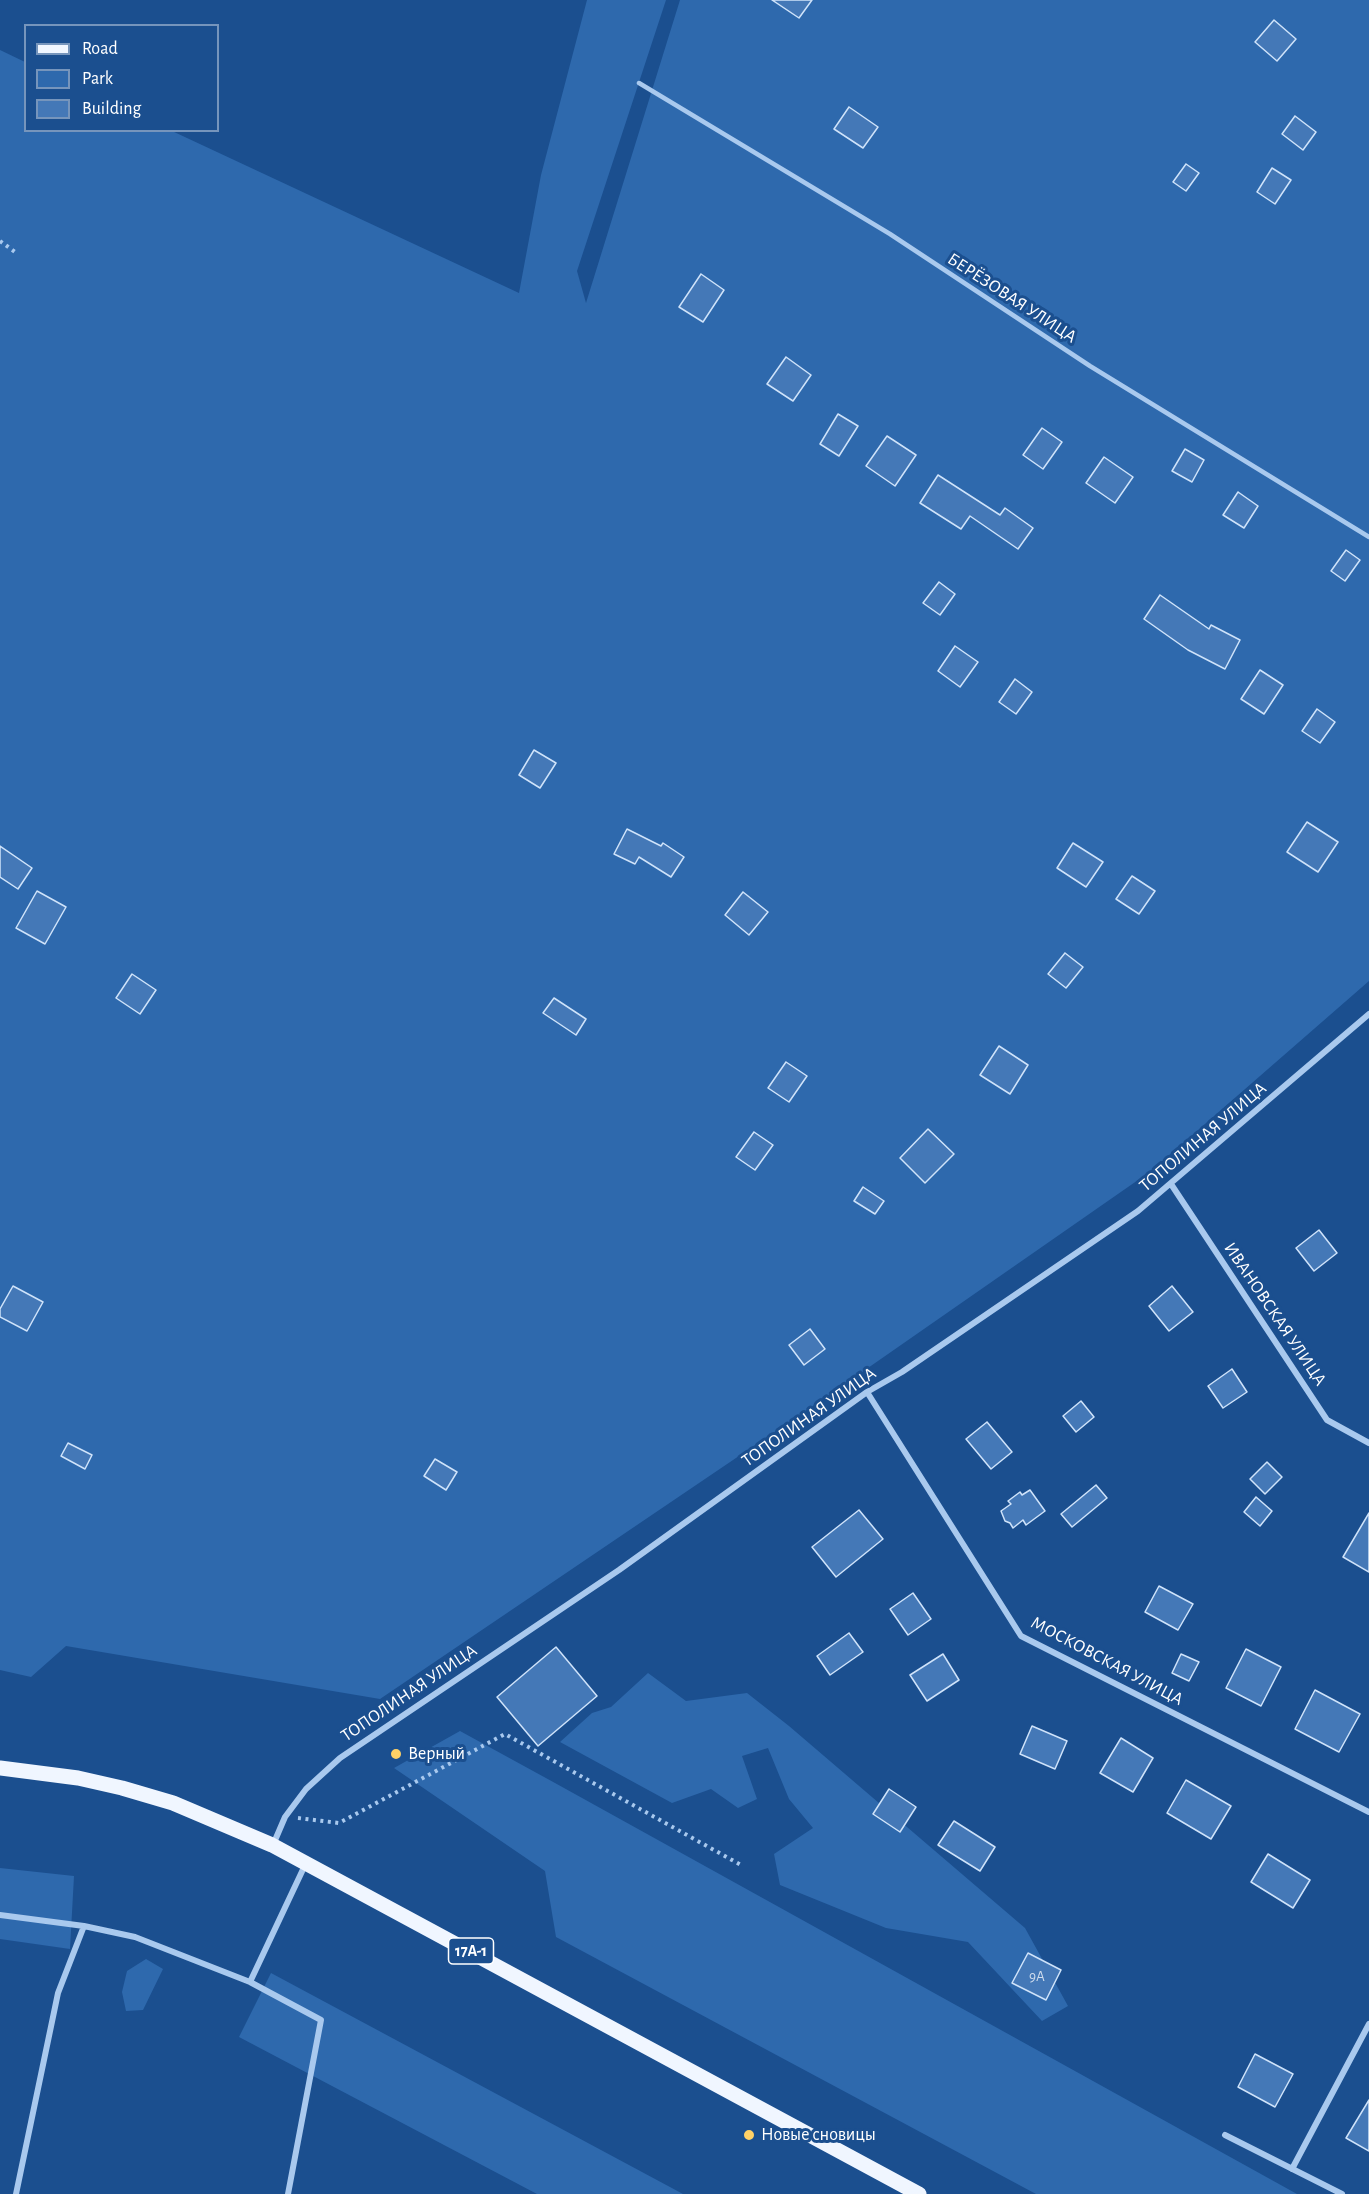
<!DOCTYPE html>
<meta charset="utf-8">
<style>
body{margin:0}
#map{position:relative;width:1369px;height:2194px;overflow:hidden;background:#1b4f8f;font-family:"Alegreya Sans",sans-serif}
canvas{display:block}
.legend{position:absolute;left:24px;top:24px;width:195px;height:108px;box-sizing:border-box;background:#1b4f8f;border:2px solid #7695bc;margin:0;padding:8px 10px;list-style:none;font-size:18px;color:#fff}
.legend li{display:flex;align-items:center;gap:12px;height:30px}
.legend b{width:30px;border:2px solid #7695bc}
</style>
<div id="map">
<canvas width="1369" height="2194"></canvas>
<ul class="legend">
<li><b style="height:8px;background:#f0f6ff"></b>Road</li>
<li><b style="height:16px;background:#2e69ad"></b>Park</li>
<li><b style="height:16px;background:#4478b7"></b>Building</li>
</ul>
</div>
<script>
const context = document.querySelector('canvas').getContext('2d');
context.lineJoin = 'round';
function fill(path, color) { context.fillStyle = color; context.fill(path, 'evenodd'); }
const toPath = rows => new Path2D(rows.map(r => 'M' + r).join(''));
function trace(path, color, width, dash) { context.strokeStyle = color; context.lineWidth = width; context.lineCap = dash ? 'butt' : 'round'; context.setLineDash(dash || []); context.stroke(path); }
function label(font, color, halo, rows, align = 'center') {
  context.font = font + ' "Alegreya Sans",sans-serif'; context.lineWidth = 6; context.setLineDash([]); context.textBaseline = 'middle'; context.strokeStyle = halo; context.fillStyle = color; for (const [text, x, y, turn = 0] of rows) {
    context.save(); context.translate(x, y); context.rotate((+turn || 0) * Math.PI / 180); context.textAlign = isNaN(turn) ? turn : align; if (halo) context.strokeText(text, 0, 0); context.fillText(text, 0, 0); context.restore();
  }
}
fill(toPath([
 [587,0,666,0,577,271,586,303,680,0,1369,0,1369,981,1151,1171,832,1393,380,1699,66,1646,31,1677,0,1670,0,50,25,62,26,130,172,131,519,293,541,175],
 [648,1673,686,1701,747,1693,789,1726,1025,1928,1068,2006,1042,2021,968,1942,886,1928,780,1885,774,1854,813,1828,789,1799,768,1748,742,1756,757,1799,738,1808,711,1789,672,1803,560,1742,592,1713,611,1707],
 [460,1731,555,1783,1297,2194,1036,2194,556,1937,545,1871,394,1768],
 [0,1868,74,1876,70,1949,0,1939],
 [146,1959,163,1969,143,2010,126,2011,122,1992,127,1971],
 [271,1973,683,2194,537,2194,239,2037]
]), '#2e69ad');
const building = toPath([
 [772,0,812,0,799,18,772,0],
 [1274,20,1296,39,1277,61,1255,42,1274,20],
 [849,107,878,127,863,148,834,129,849,107],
 [1295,116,1316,132,1303,150,1282,134,1295,116],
 [1186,164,1199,173,1186,191,1173,182,1186,164],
 [1272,168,1291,180,1275,204,1257,192,1272,168],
 [701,274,724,290,703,322,679,307,701,274],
 [786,357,811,375,793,401,767,384,786,357],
 [838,414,858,426,839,456,820,444,838,414],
 [1042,428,1062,442,1043,469,1023,455,1042,428],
 [887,436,916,455,895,486,866,466,887,436],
 [1185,449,1204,460,1192,482,1172,471,1185,449],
 [1104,457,1133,477,1115,503,1086,483,1104,457],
 [938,475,1000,515,1005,508,1033,528,1018,549,970,516,961,529,920,503,938,475],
 [1238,492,1258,506,1244,528,1223,515,1238,492],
 [1346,550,1360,560,1345,581,1331,571,1346,550],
 [939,582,955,594,940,615,923,603,939,582],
 [1160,595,1209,629,1211,625,1240,640,1225,669,1188,650,1144,619,1160,595],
 [955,646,978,662,960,687,938,671,955,646],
 [1260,670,1283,685,1264,714,1241,699,1260,670],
 [1015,679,1032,692,1016,714,999,702,1015,679],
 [1317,709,1335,722,1320,743,1302,731,1317,709],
 [534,750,556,763,540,788,519,775,534,750],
 [1307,822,1338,842,1318,872,1287,852,1307,822],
 [627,829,661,846,663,843,684,857,671,877,639,857,635,864,614,854,627,829],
 [1073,843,1103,862,1086,887,1057,868,1073,843],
 [0,846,32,868,18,889,0,877,0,846],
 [1132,876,1155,891,1139,914,1116,899,1132,876],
 [37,891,66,907,45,944,16,928,37,891],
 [743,892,768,912,749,935,725,915,743,892],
 [1065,953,1083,967,1066,988,1048,974,1065,953],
 [132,974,156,990,140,1014,116,998,132,974],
 [554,998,586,1019,576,1035,543,1013,554,998],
 [999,1046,1028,1065,1010,1094,980,1075,999,1046],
 [786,1062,807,1076,789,1102,768,1088,786,1062],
 [928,1129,954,1154,925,1183,900,1158,928,1129],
 [754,1132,773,1145,755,1170,736,1157,754,1132],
 [863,1187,884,1201,875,1214,854,1201,863,1187],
 [1319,1230,1337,1253,1314,1271,1296,1248,1319,1230],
 [13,1286,43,1302,27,1331,0,1317,0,1309,13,1286],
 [1172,1286,1193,1312,1169,1331,1149,1306,1172,1286],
 [810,1329,825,1349,804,1365,789,1345,810,1329],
 [1232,1369,1247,1392,1223,1408,1208,1386,1232,1369],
 [1081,1401,1094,1417,1076,1432,1063,1416,1081,1401],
 [987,1422,1012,1452,991,1469,966,1439,987,1422],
 [68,1443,92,1455,85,1469,61,1456,68,1443],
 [435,1459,457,1472,446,1490,424,1476,435,1459],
 [1267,1462,1282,1477,1265,1494,1250,1479,1267,1462],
 [1096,1485,1107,1498,1072,1527,1061,1514,1096,1485],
 [1030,1490,1045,1511,1026,1525,1023,1520,1013,1528,1010,1523,1005,1521,1001,1511,1011,1504,1008,1501,1020,1492,1022,1495,1030,1490],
 [1256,1497,1272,1511,1260,1526,1244,1512,1256,1497],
 [859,1510,883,1539,836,1577,812,1547,859,1510],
 [1369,1513,1369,1572,1343,1557,1369,1513],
 [1159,1586,1193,1604,1178,1630,1145,1612,1159,1586],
 [913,1593,931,1619,908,1635,890,1609,913,1593],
 [849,1633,863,1652,830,1675,817,1656,849,1633],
 [556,1647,597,1696,538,1746,497,1697,556,1647],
 [1246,1649,1281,1667,1261,1706,1226,1688,1246,1649],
 [943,1654,959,1680,927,1701,910,1675,943,1654],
 [1181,1654,1199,1662,1189,1681,1172,1673,1181,1654],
 [1315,1690,1360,1714,1339,1752,1295,1729,1315,1690],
 [1032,1726,1067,1741,1055,1769,1020,1754,1032,1726],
 [1121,1738,1153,1758,1133,1792,1100,1773,1121,1738],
 [1186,1780,1231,1806,1211,1839,1167,1813,1186,1780],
 [889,1789,916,1807,900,1832,873,1814,889,1789],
 [954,1821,995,1847,980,1871,938,1845,954,1821],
 [1268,1854,1310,1880,1293,1908,1251,1882,1268,1854],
 [1028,1953,1061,1970,1046,2000,1012,1983,1028,1953],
 [1255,2054,1293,2074,1275,2107,1238,2087,1255,2054],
 [1369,2100,1369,2151,1346,2138,1369,2100]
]);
fill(building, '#4478b7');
trace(building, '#cfe3fa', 1.5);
trace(toPath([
 [0,241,15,252],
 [298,1818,339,1823,505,1734,741,1865]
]), '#a9c9ee', 4, [3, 4.5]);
trace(toPath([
 [639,83,890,234,1090,366,1369,537]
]), '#a9c9ee', 4.5);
trace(toPath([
 [1171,1184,1327,1420,1369,1443],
 [867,1392,1021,1636,1369,1812],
 [273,1845,285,1817,306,1789,340,1758,619,1570,867,1392,902,1372,1138,1211,1369,1014],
 [0,1915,84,1926,135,1937,250,1982,306,1863],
 [250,1982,321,2020,288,2194],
 [1225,2135,1342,2194],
 [1292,2169,1369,2024],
 [16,2194,58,1993,84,1926]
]), '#a9c9ee', 6);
trace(toPath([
 [0,1768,78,1778,122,1788,173,1803,272,1845,919,2194]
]), '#f0f6ff', 15);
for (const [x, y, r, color] of [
 [396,1754,6,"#ffd166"],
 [749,2135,6,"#ffd166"]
]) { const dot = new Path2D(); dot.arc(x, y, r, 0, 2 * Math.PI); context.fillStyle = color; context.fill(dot); trace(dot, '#1b4f8f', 2); }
label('15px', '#d0dded', null, [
 ["9А",1037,1976]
]);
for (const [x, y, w] of [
 [471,1951,45]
]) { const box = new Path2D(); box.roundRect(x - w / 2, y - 13, w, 26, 4.5); context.fillStyle = '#1b4f8f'; context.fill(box); trace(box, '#fff', 1.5); }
label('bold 16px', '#fff', null, [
 ["17А-1",471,1951]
]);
label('18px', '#fff', '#1b4f8f', [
 ["БЕРЁЗОВАЯ УЛИЦА",1012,298,33],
 ["ТОПОЛИНАЯ УЛИЦА",1203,1137,-40],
 ["ИВАНОВСКАЯ УЛИЦА",1275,1314,56],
 ["ТОПОЛИНАЯ УЛИЦА",809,1417,-35],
 ["МОСКОВСКАЯ УЛИЦА",1107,1661,28],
 ["ТОПОЛИНАЯ УЛИЦА",409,1693,-34]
]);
label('18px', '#fff', '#1b4f8f', [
 ["Верный",408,1754],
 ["Новые сновицы",761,2135]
], 'left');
</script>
